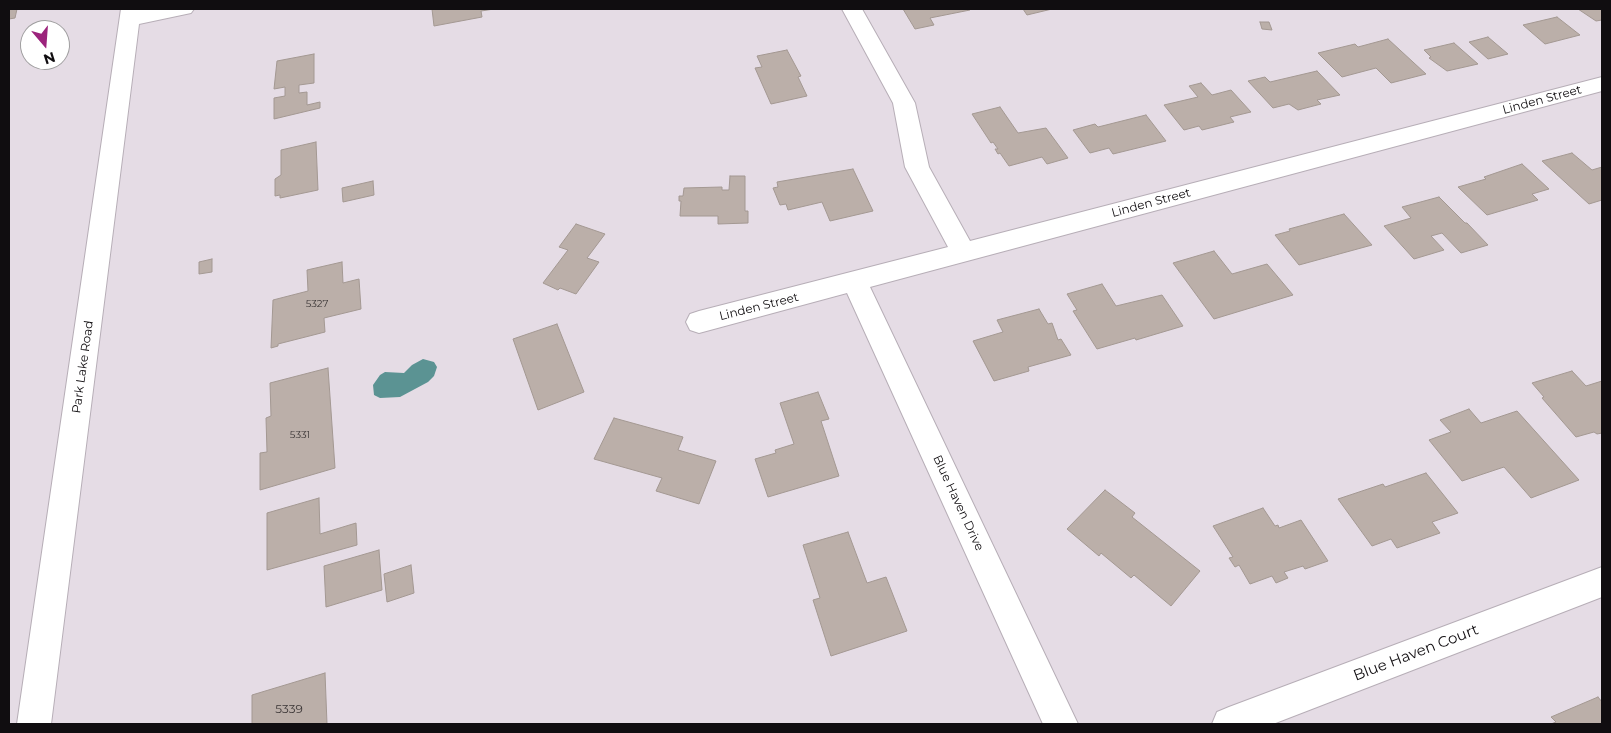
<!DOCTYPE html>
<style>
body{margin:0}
#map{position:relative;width:1611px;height:733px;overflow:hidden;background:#e5dce5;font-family:Montserrat,sans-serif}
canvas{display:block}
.frame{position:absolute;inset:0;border:10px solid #100d10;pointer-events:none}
.north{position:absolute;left:20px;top:20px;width:50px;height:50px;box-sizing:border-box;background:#fff;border:1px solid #9f9e9f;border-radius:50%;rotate:162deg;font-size:14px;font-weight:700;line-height:20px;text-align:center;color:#100d10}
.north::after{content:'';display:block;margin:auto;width:18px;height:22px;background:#9c237c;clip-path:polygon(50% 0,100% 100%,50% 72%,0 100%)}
</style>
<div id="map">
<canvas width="1611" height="733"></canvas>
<div class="frame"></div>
<div class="north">N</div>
</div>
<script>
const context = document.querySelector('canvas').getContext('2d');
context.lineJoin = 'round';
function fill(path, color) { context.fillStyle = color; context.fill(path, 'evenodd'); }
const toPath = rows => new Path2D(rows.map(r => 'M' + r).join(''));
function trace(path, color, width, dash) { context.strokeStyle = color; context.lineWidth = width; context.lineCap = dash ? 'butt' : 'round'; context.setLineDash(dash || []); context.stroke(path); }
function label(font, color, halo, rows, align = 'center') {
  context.font = font + ' Montserrat,sans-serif'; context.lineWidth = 4; context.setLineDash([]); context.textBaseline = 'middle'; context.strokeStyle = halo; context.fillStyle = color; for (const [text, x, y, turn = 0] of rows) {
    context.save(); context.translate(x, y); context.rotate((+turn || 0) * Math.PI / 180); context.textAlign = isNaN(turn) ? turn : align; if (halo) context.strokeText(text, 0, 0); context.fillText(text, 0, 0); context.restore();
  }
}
fill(toPath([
 [423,359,434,362,437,367,434,376,428,382,400,397,380,398,374,395,373,385,380,375,385,372,404,373,412,365]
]), '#5b9393');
const building = toPath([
 [9,9,17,9,15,18,9,19,9,21,9,9],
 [432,9,494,9,481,11,482,17,434,26,432,9],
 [903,9,970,9,970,10,930,18,934,25,915,29,903,9],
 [1023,9,1052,9,1027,15,1023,9],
 [1578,9,1602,9,1602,20,1596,21,1578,9],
 [1557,17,1580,35,1545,44,1523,25,1557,17],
 [1260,22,1269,22,1272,30,1262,29,1260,22],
 [1488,37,1508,54,1488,59,1469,42,1488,37],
 [1388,39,1426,74,1391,83,1376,68,1342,77,1318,53,1355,44,1358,47,1388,39],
 [1454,43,1478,64,1447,71,1429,58,1431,57,1424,50,1454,43],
 [787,50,801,76,798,77,807,96,771,104,755,68,762,67,757,56,787,50],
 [314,54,314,83,299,85,299,93,307,92,307,105,320,102,320,108,274,119,274,98,285,96,285,87,274,89,277,61,314,54],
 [1317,71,1340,95,1317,100,1321,104,1298,110,1289,104,1273,108,1248,81,1265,77,1270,82,1317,71],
 [1201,83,1212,95,1231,90,1251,112,1230,117,1234,122,1202,130,1199,126,1184,130,1164,105,1198,97,1189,86,1201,83],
 [1000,107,1018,133,1046,128,1068,158,1047,164,1042,157,1009,166,1000,153,998,154,995,149,998,149,993,142,991,143,972,114,1000,107],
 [1146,115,1166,141,1113,154,1109,148,1090,153,1073,130,1095,124,1098,127,1146,115],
 [316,142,318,190,280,198,280,195,275,196,275,179,281,175,281,150,316,142],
 [1572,153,1592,170,1602,167,1602,200,1589,204,1542,161,1572,153],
 [1522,164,1549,189,1532,194,1538,200,1487,215,1458,187,1486,179,1484,177,1522,164],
 [853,169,873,211,830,221,822,202,788,210,786,204,780,205,773,188,778,187,777,182,853,169],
 [730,176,745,176,745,211,748,211,748,223,718,224,718,216,680,216,681,201,679,201,679,196,683,196,684,188,722,187,722,190,729,190,730,176],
 [373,181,374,195,343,202,342,188,373,181],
 [1439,197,1465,223,1467,223,1488,245,1461,253,1442,233,1431,236,1444,250,1414,259,1384,226,1411,218,1402,207,1439,197],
 [1344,214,1372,245,1299,265,1275,235,1290,231,1289,229,1344,214],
 [576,224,605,234,587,258,599,262,576,294,560,288,558,290,543,283,568,250,559,247,576,224],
 [1214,251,1232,274,1267,264,1293,295,1214,319,1173,263,1214,251],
 [212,259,212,272,199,274,199,262,212,259],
 [342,262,343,283,359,279,361,309,324,318,325,332,278,344,278,346,271,348,273,300,308,291,307,270,342,262],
 [1102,284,1116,306,1162,295,1183,326,1136,340,1135,338,1097,349,1073,311,1077,310,1067,294,1102,284],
 [1039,309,1048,324,1052,323,1058,340,1061,339,1071,355,1028,367,1029,371,994,381,973,341,1003,332,997,320,1039,309],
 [557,324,584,392,538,410,513,339,557,324],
 [328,368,335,468,260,490,260,453,267,452,266,418,271,416,270,383,328,368],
 [1572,371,1586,386,1602,381,1602,433,1597,434,1594,432,1576,437,1542,398,1544,397,1532,383,1572,371],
 [818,392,829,419,821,421,839,476,768,497,755,459,776,453,775,450,794,444,780,403,818,392],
 [1469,409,1481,423,1517,411,1579,480,1531,498,1504,467,1462,481,1429,440,1451,432,1440,420,1469,409],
 [614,418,683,437,678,450,716,461,699,504,656,491,662,478,594,459,614,418],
 [1426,473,1458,513,1432,522,1440,533,1397,548,1391,539,1372,546,1338,499,1383,484,1385,487,1426,473],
 [1105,490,1135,513,1132,517,1200,571,1171,606,1134,575,1131,578,1101,553,1099,556,1067,529,1105,490],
 [319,498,320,534,356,523,357,545,267,570,267,513,319,498],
 [1263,508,1275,526,1278,525,1279,528,1301,520,1328,561,1305,569,1303,566,1284,572,1288,578,1276,583,1272,576,1250,584,1239,565,1235,567,1229,558,1233,557,1213,526,1263,508],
 [848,532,867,583,886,577,907,631,831,656,813,600,820,598,803,545,848,532],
 [379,550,382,590,326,607,324,566,379,550],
 [411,565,414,593,387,602,384,574,411,565],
 [325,673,327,724,252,724,252,695,325,673],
 [1598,697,1602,702,1602,724,1551,724,1556,722,1551,717,1598,697]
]);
fill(building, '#bbafa9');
trace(building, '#a39892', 1);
const minor = toPath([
 [121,9,194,9,191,13,139,24,51,724,17,724,121,9],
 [842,9,862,9,915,103,929,167,970,241,1602,77,1602,91,870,287,1078,724,1043,724,847,293,699,333,690,330,686,322,690,314,699,311,948,247,905,167,893,103,842,9],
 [1602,567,1602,597,1273,724,1212,724,1217,712,1229,707,1602,567]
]);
trace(minor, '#b7aeb7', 2);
fill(minor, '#fff');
label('10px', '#3b3636', null, [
 ["5327",317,304],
 ["5331",300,435]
]);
label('12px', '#100d10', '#fff', [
 ["Linden Street",1542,100,-15],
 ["Linden Street",1151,203,-15],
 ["Linden Street",759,307,-14],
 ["Park Lake Road",83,367,-82],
 ["Blue Haven Drive",958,503,65]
]);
label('12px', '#3b3636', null, [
 ["5339",289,709]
]);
label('15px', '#100d10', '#fff', [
 ["Blue Haven Court",1416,653,-21]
]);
</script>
